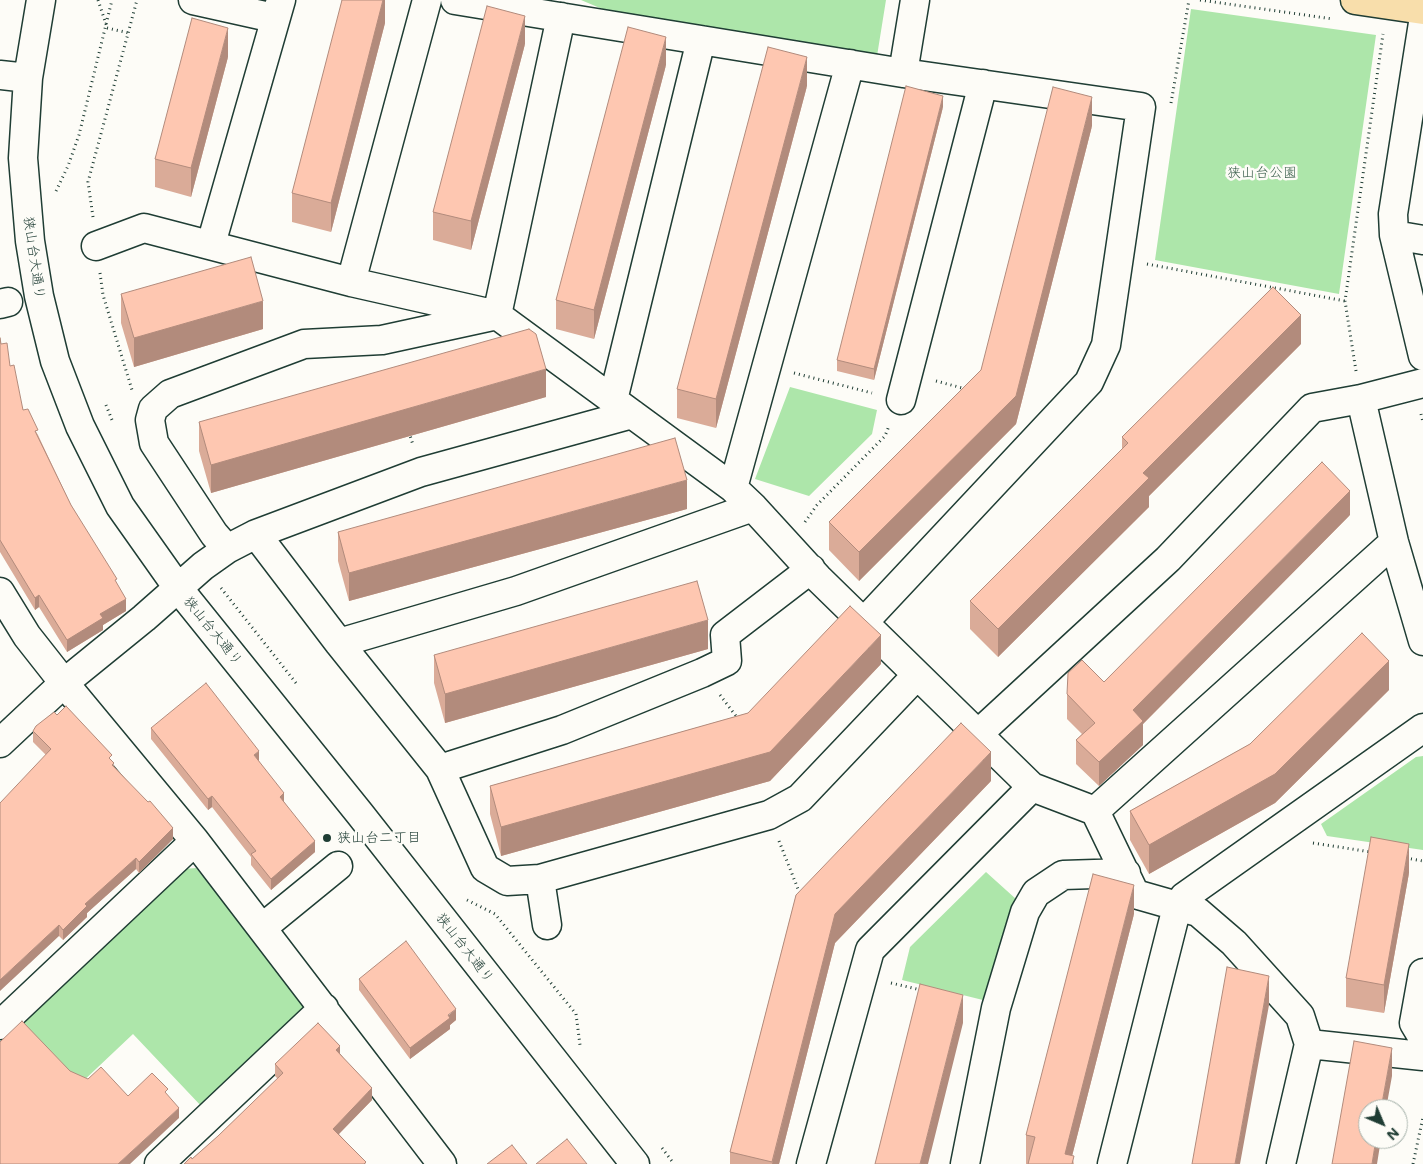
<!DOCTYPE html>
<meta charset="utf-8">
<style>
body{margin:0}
#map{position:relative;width:1423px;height:1164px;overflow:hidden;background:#fdfcf7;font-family:Mali,sans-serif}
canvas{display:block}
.north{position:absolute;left:1358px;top:1099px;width:50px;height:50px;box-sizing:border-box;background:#fdfcf7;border:1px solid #a4b0a9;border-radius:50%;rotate:135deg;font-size:14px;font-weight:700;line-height:20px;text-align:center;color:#1f3d34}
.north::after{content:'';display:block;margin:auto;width:18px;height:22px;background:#1f3d34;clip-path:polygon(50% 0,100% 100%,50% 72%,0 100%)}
</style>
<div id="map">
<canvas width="1423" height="1164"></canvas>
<div class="north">N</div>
</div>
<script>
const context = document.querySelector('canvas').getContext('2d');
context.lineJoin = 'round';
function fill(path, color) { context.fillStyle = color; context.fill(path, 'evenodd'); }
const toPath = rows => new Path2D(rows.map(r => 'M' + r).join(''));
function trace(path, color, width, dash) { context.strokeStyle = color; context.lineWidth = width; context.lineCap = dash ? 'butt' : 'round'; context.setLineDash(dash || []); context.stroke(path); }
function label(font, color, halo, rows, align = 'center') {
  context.font = font + ' Mali,"Klee One",sans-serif'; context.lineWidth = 5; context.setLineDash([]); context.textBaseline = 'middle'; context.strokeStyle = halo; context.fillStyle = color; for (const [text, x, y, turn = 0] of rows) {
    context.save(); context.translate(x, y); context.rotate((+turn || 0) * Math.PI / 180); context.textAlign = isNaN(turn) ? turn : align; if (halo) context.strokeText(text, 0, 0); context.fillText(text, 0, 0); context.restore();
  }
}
fill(toPath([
 [581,0,886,0,877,56,633,22],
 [1191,9,1376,35,1339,294,1155,260],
 [790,387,877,410,872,434,809,496,755,479],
 [1423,756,1423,850,1327,836,1321,824,1416,757],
 [196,868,305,1000,303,1014,203,1108,133,1034,79,1085,22,1024,184,869],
 [986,872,1016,899,991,1002,902,980,910,947]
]), '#ade6aa');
const minor = toPath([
 [41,0,28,78,23,158,30,241,39,296,55,361,80,426,120,506,178,588,360,814,635,1164],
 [193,0,274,18],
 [455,0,903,73,1141,107,1106,345,1089,382,864,622],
 [1423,23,1393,214,1394,235,1423,356],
 [903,73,915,0],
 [0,75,28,78],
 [1394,235,1423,240],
 [211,244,281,0],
 [96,246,144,228,351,282,497,315,733,488,753,507,818,578,1032,787,1095,811,1135,894,1198,912,1234,943,1300,1016,1309,1044,1281,1164],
 [351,282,427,0],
 [0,304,8,302],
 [1423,383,1361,399,1394,542,1423,641],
 [613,400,701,40],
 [901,400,983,84],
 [733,488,850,64],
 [256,534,421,472,632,414],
 [227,549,214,534,154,443,150,420,153,409,170,394,304,344,382,340,497,315,561,17],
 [0,592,27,636,64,683,195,841,442,1164],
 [339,643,516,591,753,507],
 [978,734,1168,559,1312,408,1361,399],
 [0,743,64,683,144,618,203,566,227,549,256,534,339,643,440,769,485,868,507,881,540,879,769,815,800,798,917,675],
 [440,769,562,730,702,673,727,661,725,635,811,569],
 [1095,811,1394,542],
 [540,879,547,925],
 [262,928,338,866],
 [1423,973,1414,1023,1423,1038],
 [0,1025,195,841],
 [1309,1044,1423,1056],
 [159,1164,324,1008],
 [811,1164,870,950,1032,787],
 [965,1164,996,1008,1025,912,1036,893,1063,875,1126,873],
 [1112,1164,1177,907,1184,897,1423,728]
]);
const major = toPath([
 [1355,0,1423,10]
]);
trace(minor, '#1f3d34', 31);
trace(major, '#1f3d34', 31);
trace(toPath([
 [98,0,107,27],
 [1200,0,1333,19],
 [107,28,129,33],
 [1171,103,1189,0],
 [56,191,68,166,79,135,112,0],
 [93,217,88,182,137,0],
 [1147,264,1345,301],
 [100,273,103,295,132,390],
 [1356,371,1345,301,1383,34],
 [794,373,872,393],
 [936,381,966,389],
 [106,405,112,420],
 [1421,414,1423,422],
 [409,432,413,445],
 [805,522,817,505,885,436,889,426],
 [221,588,296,683],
 [720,695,739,720],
 [779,841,800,894],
 [1313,843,1371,852],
 [1406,858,1423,861],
 [467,900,495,914,576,1014,580,1045],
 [891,983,921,990],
 [662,1148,674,1164],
 [1413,1164,1423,1117]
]), '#1f3d34', 3, [1, 4]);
trace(minor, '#fdfcf7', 28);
trace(major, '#f8deab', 28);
fill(toPath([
 [385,0,385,23,331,232,292,222,292,193],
 [525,44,471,250,433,240,433,212],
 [228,57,191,197,155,187,155,159],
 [666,65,594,339,556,329,556,300],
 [807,86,716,428,677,418,677,389],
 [943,107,874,380,837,371,837,360],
 [1092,126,1016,424,859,581,829,550,829,522,981,370],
 [121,294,263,329,134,367,121,323],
 [0,338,1,344,10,366,23,410,38,435,71,505,117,584,126,611,103,625,103,630,67,652,39,607,35,610,0,552],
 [1301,344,1149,496,1149,507,998,657,970,629,970,601,1122,449,1122,437],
 [546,397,211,493,199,451,199,422],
 [687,509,349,601,338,561,338,532],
 [1350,515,1143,724,1143,745,1099,786,1076,764,1076,740,1082,734,1067,719,1067,694,1104,682],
 [708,649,445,723,434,683,434,655],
 [881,664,770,781,501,856,490,814,490,786,748,713],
 [1389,690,1275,803,1149,874,1130,840,1130,811,1250,744],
 [151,728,259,761,315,852,271,890,251,865,251,857,212,807,208,810,151,739],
 [33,731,112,761,114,766,173,839,139,873,136,869,87,913,87,917,63,940,59,936,46,755,33,742],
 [991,781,835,943,779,1164,730,1164,730,1152,796,895],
 [1409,873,1384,1013,1346,1007,1346,978],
 [1134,914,1072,1156,1074,1164,1026,1164,1026,1135],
 [359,979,456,1020,450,1025,450,1029,410,1059,359,990],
 [340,1054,372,1100,339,1134,366,1164,192,1159,218,1136,278,1079,275,1076,275,1064]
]), '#daab98');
fill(toPath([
 [383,0,385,0,385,23,331,232,331,203],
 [525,16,525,44,471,250,471,221],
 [228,28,228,57,191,197,191,168],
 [666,37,666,65,594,339,594,310],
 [807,57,807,86,716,428,716,399],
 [943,96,943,107,874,380,874,369],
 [1092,97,1092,126,1016,424,859,581,859,552,1016,396],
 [263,301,263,329,134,367,134,338],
 [1301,315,1301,344,1149,496,1149,507,998,657,998,629,1143,473],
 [546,369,546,397,211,493,211,465],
 [687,480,687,509,349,601,349,573],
 [1350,491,1350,515,1143,724,1143,745,1099,786,1099,762,1133,710],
 [39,595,39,607,35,610,35,598],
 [126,599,126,611,103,625,103,630,67,652,67,640,100,614],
 [708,620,708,649,445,723,445,694],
 [881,635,881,664,770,781,501,856,501,827,770,752],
 [1389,661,1389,690,1275,803,1149,874,1149,845],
 [259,751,259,762,254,755],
 [991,752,991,781,835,943,779,1164,772,1164,835,914],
 [284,793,284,804,280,797],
 [212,796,212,807,208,810,208,799],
 [173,828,173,839,139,873,139,862],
 [315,841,315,852,271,890,271,879],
 [1409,844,1409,873,1384,1013,1384,985],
 [136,858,136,869,87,913,87,917,63,940,63,930,85,904],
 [1134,885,1134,914,1070,1164,1065,1154],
 [59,925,59,936,0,991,0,980],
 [1269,976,1269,1005,1240,1164,1235,1164],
 [963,995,963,1023,928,1164,920,1164],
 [456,1009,456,1020,450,1025,450,1029,410,1059,410,1048],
 [340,1046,340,1058,336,1050],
 [1392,1048,1392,1076,1386,1109,1381,1109],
 [372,1088,372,1100,333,1140,333,1129],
 [179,1108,179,1118,130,1164,118,1164],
 [1376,1139,1381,1139,1377,1164,1372,1164]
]), '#b28b7c');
const building = toPath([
 [342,0,383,0,331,203,292,193,342,0],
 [487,6,525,16,471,221,433,212,487,6],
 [192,18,228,28,191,168,155,159,192,18],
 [628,27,666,37,594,310,556,300,628,27],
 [768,47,807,57,716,399,677,389,768,47],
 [906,86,943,96,874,369,837,360,906,86],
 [1053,87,1092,97,1016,396,859,552,829,522,981,370,1053,87],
 [251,257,263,301,134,338,121,294,251,257],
 [1273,287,1301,315,1143,473,1149,478,998,629,970,601,1128,443,1122,437,1273,287],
 [529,329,536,334,546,369,211,465,199,422,529,329],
 [0,338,1,344,7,343,10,366,14,365,23,410,28,409,38,430,35,431,71,505,117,579,115,580,126,599,100,614,103,618,67,640,39,595,35,598,0,540,0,338],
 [675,438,687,480,349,573,338,532,675,438],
 [1322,462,1350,491,1133,710,1143,721,1099,762,1076,740,1095,723,1067,694,1068,673,1082,660,1104,682,1322,462],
 [697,581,708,620,445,694,434,655,697,581],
 [850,606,881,635,770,752,501,827,490,786,748,713,850,606],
 [1362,633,1389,661,1275,774,1149,845,1130,811,1250,744,1362,633],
 [206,683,259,751,254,755,284,793,280,797,315,841,271,879,251,854,256,851,212,796,208,799,151,728,206,683],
 [66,706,112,755,109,758,114,763,112,765,148,802,150,801,173,828,139,862,136,858,85,904,87,906,63,930,59,925,0,980,0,803,51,749,33,731,36,726,54,712,57,715,66,706],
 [961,723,991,752,835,914,772,1162,730,1152,796,895,961,723],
 [1371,837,1409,844,1384,985,1346,978,1371,837],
 [1093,874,1134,885,1065,1154,1074,1156,1072,1164,1028,1164,1035,1137,1026,1135,1093,874],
 [406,941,456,1009,448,1015,450,1018,410,1048,359,979,406,941],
 [1227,967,1269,976,1235,1164,1192,1164,1227,967],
 [920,984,963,995,920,1164,875,1164,920,984],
 [22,1021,70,1071,88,1079,101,1067,128,1096,152,1073,168,1089,165,1092,179,1108,118,1164,0,1164,0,1042,22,1021],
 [318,1023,340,1046,336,1050,372,1088,333,1129,366,1162,364,1164,184,1164,191,1157,192,1159,218,1136,283,1073,275,1064,318,1023],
 [1354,1041,1392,1048,1381,1109,1368,1109,1368,1139,1376,1139,1372,1164,1332,1164,1354,1041],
 [567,1139,587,1164,536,1164,567,1139],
 [512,1145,527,1164,487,1164,512,1145]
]);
fill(building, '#fec7b1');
trace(building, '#b28b7c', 1);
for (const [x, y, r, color] of [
 [327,838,5,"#1f3d34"]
]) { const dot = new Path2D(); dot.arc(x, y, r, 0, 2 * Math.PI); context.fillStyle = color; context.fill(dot); trace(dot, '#fdfcf7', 2); }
label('14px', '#3b5f4c', '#fdfcf7', [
 ["狭山台公園",1262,173]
]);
label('14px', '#1f3d34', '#fdfcf7', [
 ["狭山台大通り",34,258,82],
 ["狭山台大通り",213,631,51],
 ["狭山台大通り",465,948,52]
]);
label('14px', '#1f3d34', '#fdfcf7', [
 ["狭山台二丁目",337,838]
], 'left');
</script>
